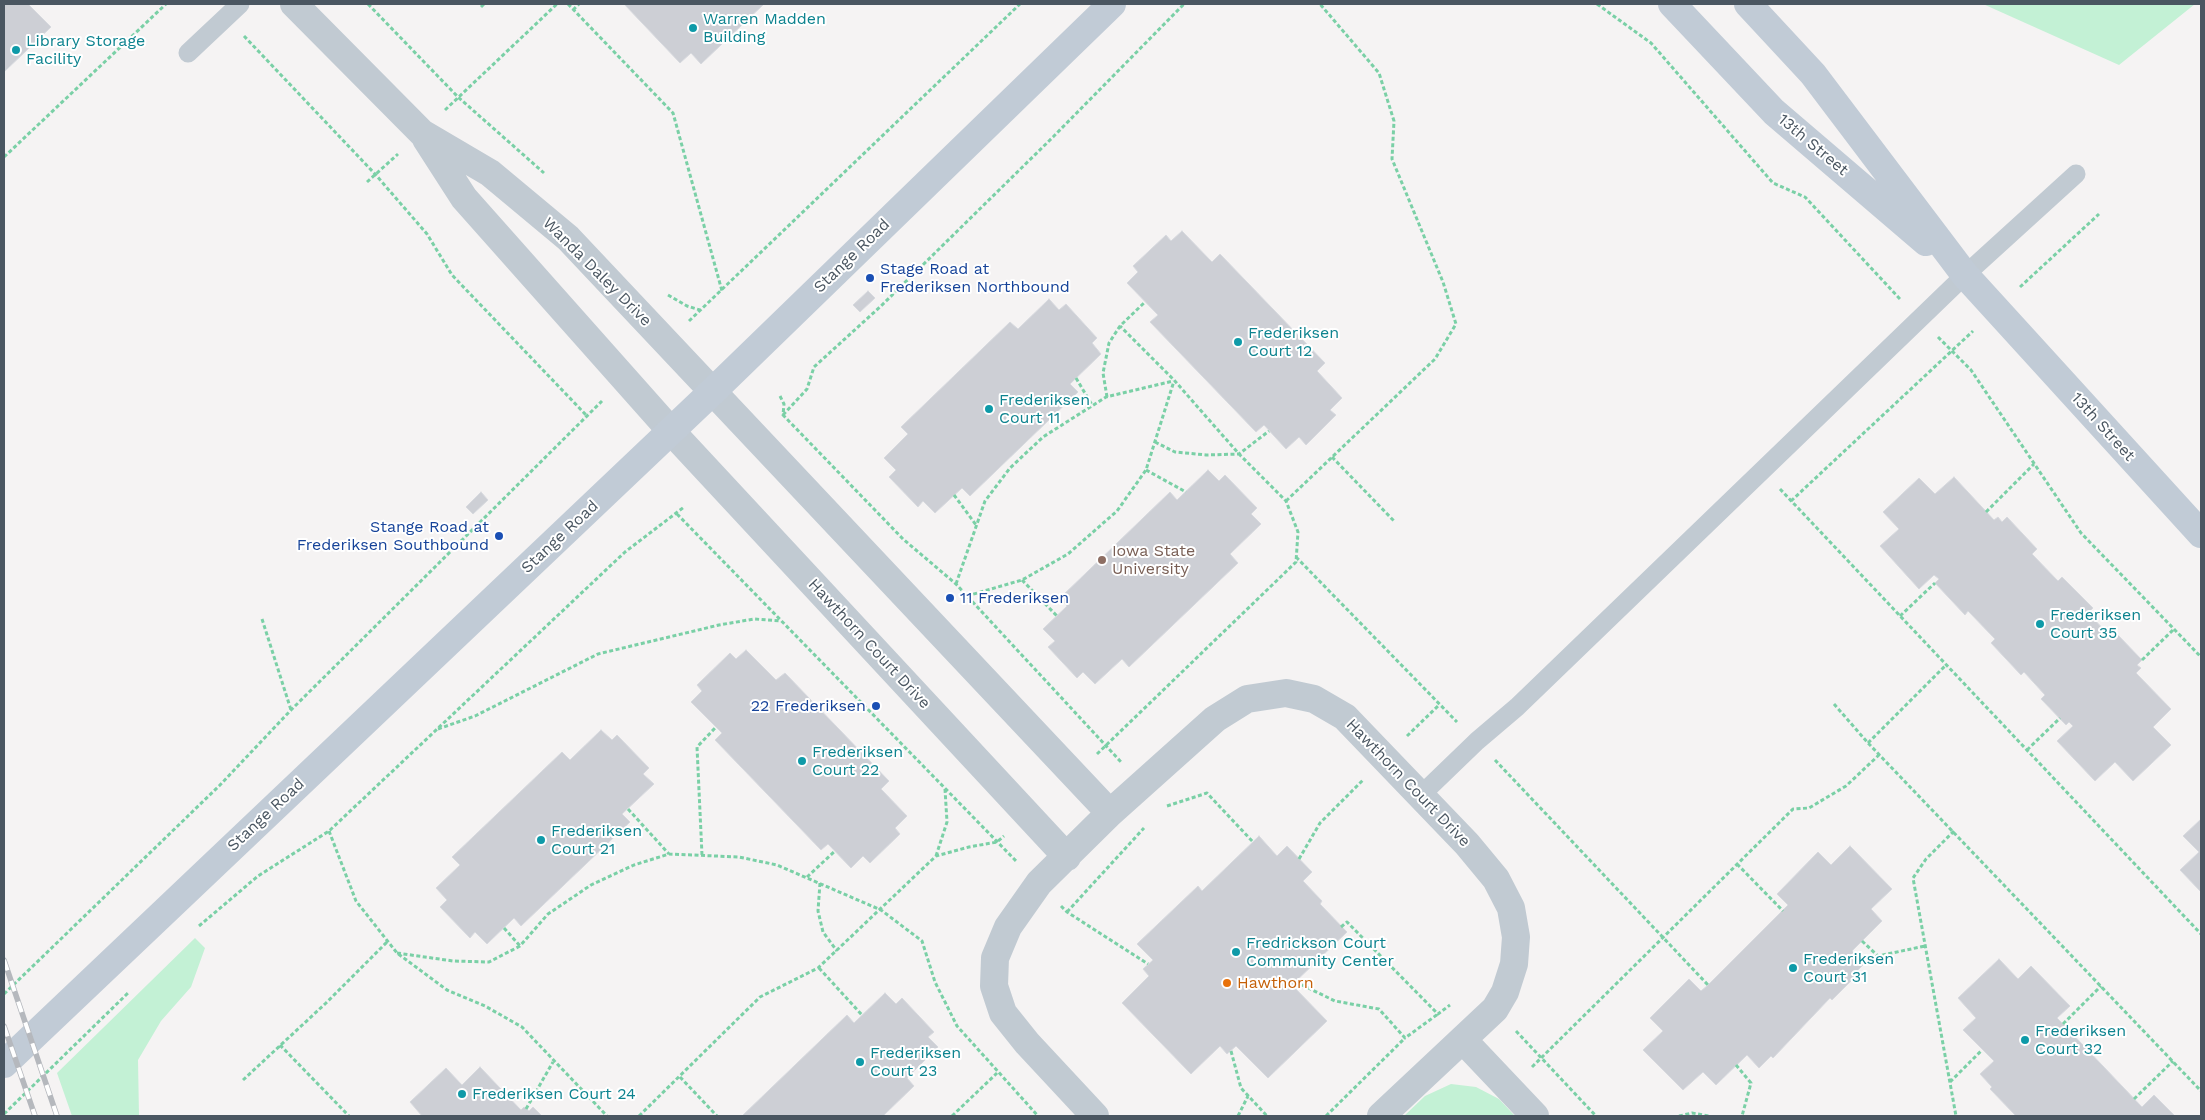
<!DOCTYPE html>
<style>
body{margin:0}
#map{position:relative;width:2205px;height:1120px;overflow:hidden;background:#f5f3f3;font-family:"Work Sans",sans-serif}
canvas{display:block}
.frame{position:absolute;inset:0;border:5px solid #4a5661;pointer-events:none}
</style>
<div id="map">
<canvas width="2205" height="1120"></canvas>
<div class="frame"></div>
</div>
<script>
const context = document.querySelector('canvas').getContext('2d');
context.lineJoin = 'round';
function fill(path, color) { context.fillStyle = color; context.fill(path, 'evenodd'); }
const toPath = rows => new Path2D(rows.map(r => 'M' + r).join(''));
function trace(path, color, width, dash) { context.strokeStyle = color; context.lineWidth = width; context.lineCap = dash ? 'butt' : 'round'; context.setLineDash(dash || []); context.stroke(path); }
function label(font, color, halo, rows, align = 'center') {
  context.font = font + ' "Work Sans",sans-serif'; context.lineWidth = 4; context.setLineDash([]); context.textBaseline = 'middle'; context.strokeStyle = halo; context.fillStyle = color; for (const [text, x, y, turn = 0] of rows) {
    context.save(); context.translate(x, y); context.rotate((+turn || 0) * Math.PI / 180); context.textAlign = isNaN(turn) ? turn : align; if (halo) context.strokeText(text, 0, 0); context.fillText(text, 0, 0); context.restore();
  }
}
fill(toPath([
 [1983,4,2195,4,2119,65],
 [195,938,205,948,191,987,161,1021,138,1060,139,1116,72,1116,57,1073],
 [1451,1084,1476,1087,1499,1099,1515,1116,1404,1116,1425,1096]
]), '#c3f1d5');
const building = toPath([
 [4,4,28,4,51,27,4,72,4,4],
 [624,4,764,4,701,64,691,53,680,63,624,4],
 [1182,231,1212,262,1220,254,1325,363,1317,371,1342,398,1330,410,1336,415,1306,445,1299,437,1286,449,1264,425,1256,432,1150,322,1158,315,1127,283,1138,272,1133,266,1166,235,1171,241,1182,231],
 [868,291,875,298,860,312,853,305,868,291],
 [1049,299,1059,310,1066,304,1097,338,1092,343,1101,354,1070,384,1078,392,970,496,962,488,935,513,923,501,918,507,889,477,896,470,884,458,908,434,901,427,1010,322,1018,329,1049,299],
 [1208,470,1219,481,1225,475,1257,508,1251,514,1261,524,1230,554,1238,563,1129,667,1122,659,1095,684,1083,672,1077,678,1048,647,1055,641,1043,629,1067,606,1060,598,1170,492,1177,500,1208,470],
 [1954,477,1994,520,1998,517,2002,522,2007,517,2037,549,2032,554,2058,581,2062,577,2093,608,2088,613,2112,638,2117,634,2142,660,2137,665,2141,668,2136,673,2171,709,2153,727,2171,745,2133,781,2115,762,2095,781,2057,741,2073,726,2069,722,2066,725,2041,699,2045,695,2024,672,2021,675,1991,643,1995,639,1968,611,1965,615,1935,583,1939,579,1934,575,1919,589,1880,546,1899,529,1883,512,1919,478,1935,494,1954,477],
 [481,492,488,500,473,514,466,507,481,492],
 [746,650,776,680,785,673,889,781,881,789,907,816,895,828,900,834,870,863,863,856,851,868,828,844,821,850,715,740,722,733,691,702,702,691,697,685,730,653,736,659,746,650],
 [601,730,612,740,617,735,649,768,643,774,654,784,622,814,630,822,521,926,514,918,487,944,475,932,470,938,440,907,447,900,436,888,460,865,452,857,562,752,570,760,601,730],
 [2201,819,2201,892,2180,870,2199,852,2183,836,2201,819],
 [1259,836,1277,856,1287,846,1312,872,1303,881,1322,901,1320,904,1347,932,1292,985,1327,1021,1268,1078,1236,1046,1227,1054,1220,1046,1191,1074,1122,1003,1149,976,1143,969,1153,960,1137,944,1198,886,1202,891,1259,836],
 [1850,846,1892,889,1871,909,1882,921,1852,951,1864,964,1856,972,1858,974,1832,1000,1830,998,1773,1058,1771,1056,1759,1068,1747,1055,1716,1085,1703,1072,1683,1090,1643,1050,1663,1031,1650,1018,1689,979,1701,991,1708,985,1788,905,1777,894,1818,852,1831,865,1850,846],
 [1999,959,2018,979,2031,966,2070,1006,2057,1018,2063,1024,2142,1107,2154,1095,2175,1116,2016,1116,1990,1089,1992,1087,1980,1074,1994,1061,1963,1030,1976,1018,1958,998,1999,959],
 [885,993,896,1004,902,998,934,1032,928,1037,938,1047,907,1078,914,1086,883,1116,742,1116,847,1015,854,1023,885,993],
 [480,1067,521,1110,524,1107,529,1111,533,1107,542,1116,422,1116,410,1102,446,1068,462,1085,480,1067]
]);
fill(building, '#cdcfd5');
trace(building, '#d7d9de', 1);
trace(toPath([
 [368,4,458,97,544,173],
 [568,4,673,113,722,291],
 [1597,4,1651,43,1773,183,1805,197,1900,299],
 [481,7,484,4],
 [573,10,579,4],
 [244,36,375,174,427,234,452,275,587,416],
 [445,110,557,4],
 [4,157,166,4],
 [367,182,398,154],
 [2020,287,2099,214],
 [668,295,687,306,700,310],
 [689,321,1020,4],
 [1938,337,1971,370,2081,533,2201,657],
 [1076,378,1092,405],
 [780,396,784,404,783,415,903,539,956,584,1121,762],
 [1107,397,1103,373,1109,343,1120,326,1145,302],
 [783,415,807,389,814,367,881,306,1053,137,1184,4],
 [1155,442,1175,452,1206,455,1239,454,1269,431],
 [1332,457,1394,521],
 [1146,470,1186,492],
 [1780,489,2201,934],
 [954,495,976,525],
 [1286,501,1435,359,1456,324,1443,282,1392,159,1394,121,1379,73,1320,4],
 [1791,501,1973,331],
 [1986,512,2034,464],
 [677,514,1017,862],
 [1296,557,1457,722],
 [1022,580,1057,616],
 [956,584,985,501,1010,468,1043,437,1106,397,1173,381],
 [967,596,1022,580,1068,554,1117,511,1146,470,1174,381],
 [1900,616,1935,583],
 [262,619,291,710],
 [2142,660,2174,629],
 [1834,704,1868,743,2201,1091],
 [438,729,475,716,598,654,719,625,754,619,781,621],
 [1407,736,1439,705],
 [1868,743,1946,665],
 [2027,750,2060,718],
 [1097,754,1296,562,1298,532,1286,501,1239,454,1174,380,1120,326],
 [1495,760,1708,985],
 [1167,806,1207,793,1253,842],
 [628,809,669,854],
 [329,831,356,901,397,953,447,990,485,1006,522,1027,607,1116],
 [1954,831,1926,859,1913,878,1956,1116],
 [702,855,697,747,716,727],
 [936,856,947,822,945,789],
 [1299,859,1320,823,1364,779],
 [1737,864,1783,911],
 [807,877,835,851],
 [820,883,818,911,823,932,837,951],
 [1061,906,1067,912,1148,964],
 [1067,912,1144,828],
 [199,926,258,876,329,831,625,552,684,507],
 [1341,927,1347,922,1438,1014,1450,1005],
 [504,928,520,946],
 [1862,941,1878,956,1925,946],
 [397,953,453,961,489,962,520,946,548,914,591,885,634,865,669,854,739,857,777,865,881,910,922,941,935,982,957,1026,1038,1116],
 [819,968,862,1015],
 [1296,982,1335,1001,1379,1009,1405,1038,1438,1014],
 [4,994,220,785,291,710,602,401],
 [2063,1024,2101,986],
 [1516,1031,1596,1116],
 [280,1045,349,1116],
 [1231,1051,1241,1088,1267,1116],
 [1736,1065,1751,1083,1742,1116],
 [1532,1067,1793,809,1809,808,1846,786,1880,754],
 [680,1077,717,1116],
 [243,1080,326,1003,388,941],
 [1950,1082,1982,1050],
 [2134,1099,2173,1061],
 [526,1109,553,1062],
 [4,1114,129,992],
 [639,1116,760,997,818,968,936,856,969,847,997,842,1004,836],
 [952,1116,997,1073],
 [1238,1116,1248,1096],
 [1326,1116,1405,1038],
 [1679,1116,1692,1113,1709,1116]
]), '#7ad0a6', 3, [4, 2.5]);
trace(toPath([
 [188,53,240,4],
 [1421,795,1477,741,1517,707,1965,275,2076,174]
]), '#c1cad2', 19);
trace(toPath([
 [294,4,422,133,490,173,568,238,1110,813],
 [426,139,464,198,671,431,1067,857],
 [1463,1040,1535,1116],
 [1095,1116,1027,1043,1003,1013,994,986,995,958,1008,927,1039,883,1110,813,1215,719,1247,699,1286,693,1314,699,1345,717,1467,844,1496,879,1511,908,1516,937,1514,964,1505,992,1495,1009,1381,1116]
]), '#c1cad2', 28);
trace(toPath([
 [1672,4,1774,112,1926,242],
 [1748,4,1813,74,1965,275,2201,534],
 [4,1064,712,392,1112,4]
]), '#c1cbd6', 28);
const rail = toPath([
 [4,960,57,1116],
 [4,1026,35,1116]
]);
trace(rail, '#b5b8bd', 5.5);
trace(rail, '#fff', 4, [11]);
for (const [x, y, r, color] of [
 [693,28,5,"#0f9aa8"],
 [16,50,5,"#0f9aa8"],
 [870,278,5,"#1a4fb4"],
 [1238,342,5,"#0f9aa8"],
 [989,409,5,"#0f9aa8"],
 [499,536,5,"#1a4fb4"],
 [1102,560,5,"#8d6e63"],
 [950,598,5,"#1a4fb4"],
 [2040,624,5,"#0f9aa8"],
 [876,706,5,"#1a4fb4"],
 [802,761,5,"#0f9aa8"],
 [541,840,5,"#0f9aa8"],
 [1236,952,5,"#0f9aa8"],
 [1793,968,5,"#0f9aa8"],
 [1227,983,5,"#e8710a"],
 [2025,1040,5,"#0f9aa8"],
 [860,1062,5,"#0f9aa8"],
 [462,1094,5,"#0f9aa8"]
]) { const dot = new Path2D(); dot.arc(x, y, r, 0, 2 * Math.PI); context.fillStyle = color; context.fill(dot); trace(dot, '#fff', 2); }
label('16px', '#0d838f', '#fff', [
 ["Warren Madden",703,19],
 ["Building",703,37],
 ["Library Storage",26,41],
 ["Facility",26,59],
 ["Frederiksen",1248,333],
 ["Court 12",1248,351],
 ["Frederiksen",999,400],
 ["Court 11",999,418],
 ["Frederiksen",2050,615],
 ["Court 35",2050,633],
 ["Frederiksen",812,752],
 ["Court 22",812,770],
 ["Frederiksen",551,831],
 ["Court 21",551,849],
 ["Fredrickson Court",1246,943],
 ["Community Center",1246,961],
 ["Frederiksen",1803,959],
 ["Court 31",1803,977],
 ["Frederiksen",2035,1031],
 ["Court 32",2035,1049],
 ["Frederiksen",870,1053],
 ["Court 23",870,1071],
 ["Frederiksen Court 24",472,1094]
], 'left');
label('16px', '#4a5661', '#fff', [
 ["13th Street",1813,145,40],
 ["Stange Road",852,256,-44],
 ["Wanda Daley Drive",597,272,45],
 ["13th Street",2103,427,48],
 ["Stange Road",560,537,-43],
 ["Hawthorn Court Drive",869,644,47],
 ["Hawthorn Court Drive",1408,783,46],
 ["Stange Road",266,815,-43]
]);
label('16px', '#164399', '#fff', [
 ["Stage Road at",880,269],
 ["Frederiksen Northbound",880,287],
 ["Stange Road at",489,527,"right"],
 ["Frederiksen Southbound",489,545,"right"],
 ["11 Frederiksen",960,598],
 ["22 Frederiksen",866,706,"right"]
], 'left');
label('16px', '#785e54', '#fff', [
 ["Iowa State",1112,551],
 ["University",1112,569]
], 'left');
label('16px', '#c56008', '#fff', [
 ["Hawthorn",1237,983]
], 'left');
</script>
